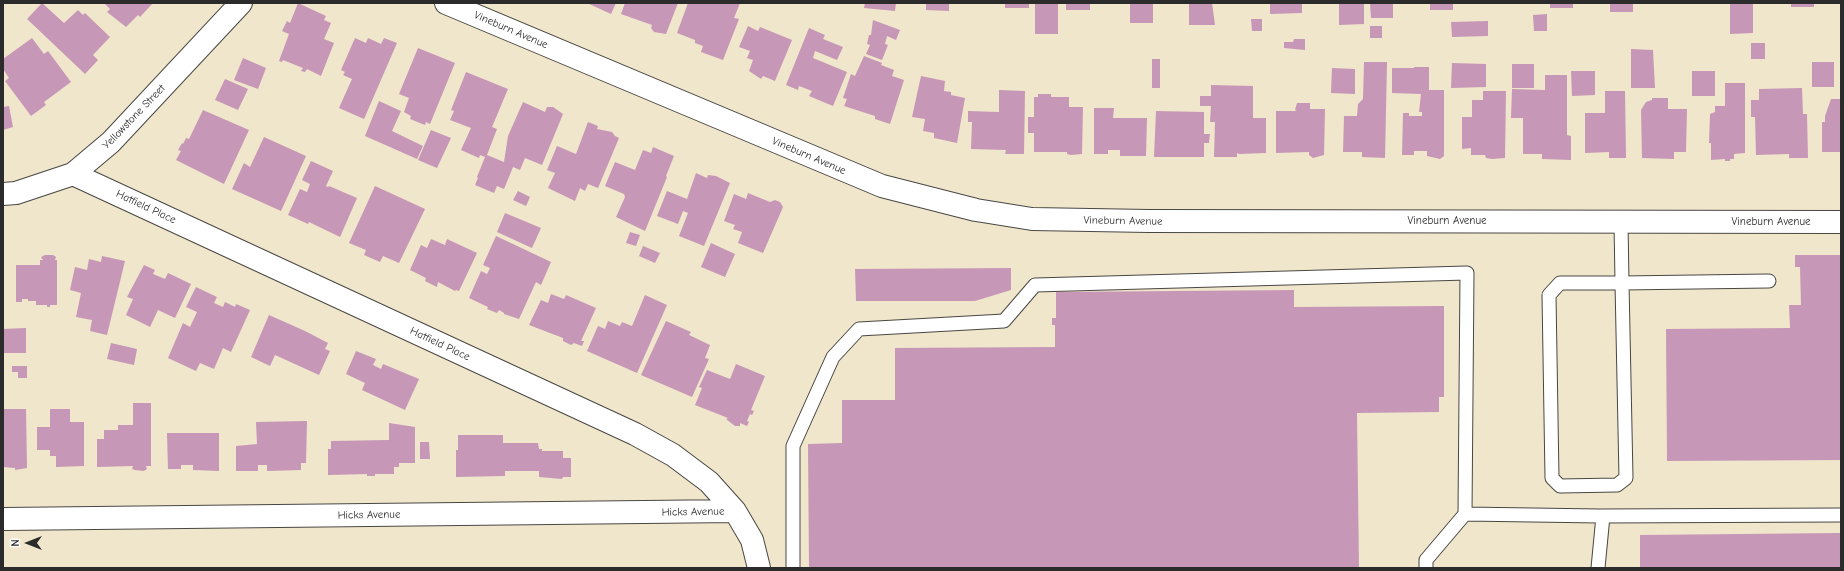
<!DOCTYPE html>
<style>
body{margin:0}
#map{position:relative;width:1844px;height:571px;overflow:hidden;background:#f0e6cb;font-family:"Comic Neue",sans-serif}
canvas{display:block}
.frame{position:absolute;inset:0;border:4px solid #2b2b2b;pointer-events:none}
.north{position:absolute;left:8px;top:523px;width:40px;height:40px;-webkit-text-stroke:3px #fff;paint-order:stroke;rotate:270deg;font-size:11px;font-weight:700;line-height:16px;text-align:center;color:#2b2b2b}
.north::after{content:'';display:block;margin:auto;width:14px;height:18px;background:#2b2b2b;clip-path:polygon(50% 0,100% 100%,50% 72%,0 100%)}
</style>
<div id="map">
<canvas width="1844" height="571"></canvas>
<div class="frame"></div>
<div class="north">N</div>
</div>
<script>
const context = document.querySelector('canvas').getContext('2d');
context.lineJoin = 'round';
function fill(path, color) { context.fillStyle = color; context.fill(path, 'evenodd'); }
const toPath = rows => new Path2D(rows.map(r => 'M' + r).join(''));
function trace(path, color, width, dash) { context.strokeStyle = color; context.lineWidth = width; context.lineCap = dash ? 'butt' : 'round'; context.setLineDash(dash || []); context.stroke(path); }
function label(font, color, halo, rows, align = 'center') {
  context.font = font + ' "Comic Neue",sans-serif'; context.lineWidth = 3; context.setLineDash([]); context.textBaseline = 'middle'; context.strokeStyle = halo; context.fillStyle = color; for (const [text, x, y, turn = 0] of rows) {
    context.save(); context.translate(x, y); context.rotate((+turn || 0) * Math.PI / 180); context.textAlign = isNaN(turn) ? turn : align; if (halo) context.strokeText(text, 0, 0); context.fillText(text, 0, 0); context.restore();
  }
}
fill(toPath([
 [42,3,64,23,78,10,83,15,85,13,110,37,93,55,98,60,85,74,27,19],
 [104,3,153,3,140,17,138,15,126,27,107,12,110,9],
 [298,3,326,16,324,20,331,23,324,39,334,43,321,76,307,69,305,72,301,71,303,68,283,60,282,62,279,61,289,34,282,31,287,21,290,23],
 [587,3,616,3,611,14],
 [625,3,678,3,666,34,654,32,651,28,652,25,621,14],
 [688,3,740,3,734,18,739,19,723,60,701,52,703,46,695,43,695,40,677,33],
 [865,3,896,3,895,11,864,8],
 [926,3,949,3,949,11,926,10],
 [1005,3,1029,3,1029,8,1005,8],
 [1035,3,1058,3,1058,34,1035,34],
 [1066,3,1090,3,1090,10,1066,10],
 [1130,3,1153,3,1153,23,1130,23],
 [1189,3,1212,3,1215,25,1189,25],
 [1270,3,1302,3,1302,13,1270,14],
 [1339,3,1364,3,1364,24,1339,25],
 [1370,3,1393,3,1393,18,1371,18],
 [1430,3,1453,3,1453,10,1430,10],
 [1494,3,1545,3,1545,4,1494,4],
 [1550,3,1573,3,1573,8,1550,8],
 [1610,3,1633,3,1633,12,1610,12],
 [1730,3,1753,3,1753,33,1730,34],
 [1791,3,1814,3,1814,7,1791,7],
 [1547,14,1547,31,1534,31,1533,15],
 [1251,19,1262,19,1262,31,1252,31],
 [873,20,900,30,896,40,887,36,885,44,888,45,882,60,866,54,870,45,867,44,869,35,871,35],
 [1488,21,1488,36,1452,37,1451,22],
 [748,26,758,31,760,27,792,40,775,81,763,76,761,79,749,71,753,60,747,58,750,51,739,47],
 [1370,26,1382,26,1382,38,1370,38],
 [809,28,825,35,823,39,843,47,837,60,815,51,813,58,847,72,833,106,809,96,812,91,799,86,798,90,786,85],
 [32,38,44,54,48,51,71,82,44,102,46,105,31,116,5,81,9,78,3,69,3,59],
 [355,38,366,43,368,38,381,44,384,38,397,43,364,119,339,108,352,79,343,75,345,72,341,70],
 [1294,39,1305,39,1305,50,1284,48,1284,42,1293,42],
 [1751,43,1765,43,1765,59,1751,59],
 [418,48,455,63,430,124,426,122,425,125,410,119,411,116,404,112,409,98,399,94],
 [1631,49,1653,50,1655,88,1631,88],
 [864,56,882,63,881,65,894,70,892,76,904,80,890,124,875,119,875,116,844,106,847,99,843,98,851,74,855,76],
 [243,58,266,68,258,89,234,80],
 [1152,59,1160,59,1160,88,1152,88],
 [1364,62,1387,62,1385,158,1362,157,1362,152,1343,152,1344,116,1357,116,1358,104,1363,99],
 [1812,62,1834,62,1834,87,1812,87],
 [1452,63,1486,64,1486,87,1451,88],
 [1512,64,1534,64,1534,88,1512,88],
 [1414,67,1429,67,1429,90,1444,90,1444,156,1440,159,1427,156,1427,151,1414,151,1414,155,1402,155,1403,113,1409,113,1409,116,1422,116,1422,112,1419,112,1421,94,1392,93,1392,68,1414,68],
 [1332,68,1355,69,1355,94,1331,93],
 [1571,71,1595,71,1595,95,1572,96],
 [1692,71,1715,71,1715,96,1692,96],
 [466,72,508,89,492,127,497,129,487,155,504,162,508,136,523,102,545,112,547,107,553,107,563,114,542,165,525,158,520,170,513,167,504,189,497,186,494,193,475,185,478,178,477,177,485,157,480,155,479,158,461,150,471,128,450,120,454,111,451,110],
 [1545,75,1567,75,1567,135,1571,136,1571,160,1542,159,1542,154,1523,154,1523,118,1511,118,1512,89,1545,90],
 [921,76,945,81,944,91,951,92,951,95,965,98,957,143,934,138,934,133,923,131,925,119,912,117],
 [225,79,248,89,238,110,215,100],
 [1725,83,1745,83,1745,153,1734,154,1734,159,1730,159,1730,161,1725,161,1725,159,1711,160,1711,143,1709,143,1710,114,1715,112,1715,106,1725,106],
 [1211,85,1253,86,1253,118,1266,118,1266,153,1239,154,1237,153,1237,157,1214,157,1215,122,1210,122,1211,106,1200,106,1200,96,1211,96],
 [1802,88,1803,114,1807,114,1808,158,1789,158,1789,154,1756,155,1755,117,1751,117,1751,100,1759,100,1759,89],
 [999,90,1025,91,1024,154,1005,154,1006,150,971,149,972,122,968,122,968,111,999,112],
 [1483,91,1506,91,1505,158,1492,159,1486,158,1485,155,1471,155,1471,148,1462,149,1462,117,1472,117,1472,100,1483,100],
 [1605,91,1625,91,1626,158,1609,158,1609,152,1585,153,1585,113,1605,113],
 [1038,94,1051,94,1051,97,1069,97,1069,107,1083,107,1082,154,1071,155,1067,154,1067,152,1034,152,1034,133,1028,133,1028,117,1034,117,1034,97,1038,97],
 [1652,98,1668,98,1668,109,1687,109,1686,152,1674,152,1674,159,1642,158,1641,110,1646,102,1652,100],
 [1831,99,1841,99,1841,152,1822,152,1822,122,1825,122,1825,116],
 [379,101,401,111,392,131,423,146,417,159,365,136],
 [1297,103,1310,103,1310,109,1325,109,1324,155,1313,158,1309,155,1309,152,1276,153,1276,111,1297,111,1295,110],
 [9,106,13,127,3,130,3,107],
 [1094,108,1114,108,1113,118,1147,118,1146,156,1120,156,1120,150,1108,150,1108,154,1094,154],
 [203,110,249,130,224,184,176,160,181,151,178,150,182,143,183,144,186,138,189,139],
 [1156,111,1204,112,1204,134,1210,134,1209,143,1204,143,1204,157,1154,157],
 [588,122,598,126,597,129,612,132,615,136,619,138,598,188,588,184,585,191,580,188,575,201,548,188,555,173,547,170,557,146,576,154],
 [431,130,451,138,437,168,418,160],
 [264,137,306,156,281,211,232,189,244,163,250,167],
 [653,147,674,156,666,176,667,177,645,231,616,217,625,197,624,194,605,186,615,162,635,170,643,150,651,153],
 [311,161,333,171,326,186,328,187,329,186,357,198,340,237,309,222,308,224,288,215,300,189,307,192,310,184,302,180],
 [696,173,707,178,708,175,716,176,730,183,704,246,679,236,688,213,683,211,678,224,657,216,667,191,687,199],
 [375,186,425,209,399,263,383,256,380,262,364,255,366,250,349,243],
 [518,191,530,197,526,206,513,200],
 [748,193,770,202,775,200,780,202,783,207,763,253,738,243,742,232,733,229,735,225,724,221,734,194,746,199],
 [505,213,541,228,532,248,497,232],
 [630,232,640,235,636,246,626,243],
 [496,236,551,262,541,285,536,282,519,319,504,314,504,313,499,310,497,313,487,309,488,307,469,298,481,271,487,274,490,268,483,265],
 [431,239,445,245,447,239,477,253,459,291,456,290,455,291,438,282,437,287,425,281,426,278,410,270,421,245,427,248],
 [711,243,735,254,725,277,701,267],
 [643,246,660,253,655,263,639,256],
 [45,255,53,255,56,257,55,260,57,260,57,305,50,305,50,307,47,307,47,305,36,305,36,301,28,301,28,299,22,299,22,302,16,302,16,265,40,265,40,260,43,260,41,257],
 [1795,255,1841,255,1841,460,1667,461,1666,329,1790,328,1789,305,1801,305,1800,267,1795,267],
 [102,256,125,261,107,335,90,331,92,320,76,317,81,293,70,290,75,267,87,270,89,259,101,262],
 [144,265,155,270,153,274,165,279,168,273,191,284,175,318,158,310,150,327,126,315,133,299,127,297],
 [1011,268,1011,290,975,301,856,301,855,269],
 [196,287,217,297,214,303,223,307,225,302,235,307,236,304,250,310,231,352,223,348,214,369,200,363,196,371,168,358,183,323,190,327,197,312,186,307],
 [1294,290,1294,307,1444,306,1444,397,1439,397,1439,412,1357,413,1359,568,809,568,808,444,842,443,842,400,895,400,895,348,1055,347,1055,325,1052,325,1052,318,1056,318,1056,292],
 [551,294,564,299,566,295,596,308,581,341,584,341,582,346,574,343,571,345,563,341,563,338,529,325,541,300,548,303],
 [645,295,667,305,637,373,587,351,598,326,605,329,608,321,620,326,622,322,632,326],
 [269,315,305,331,328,343,325,349,330,351,319,375,275,355,270,366,251,357],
 [666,321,691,332,689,335,710,345,705,358,709,359,692,397,641,375],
 [26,328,26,353,3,353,3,329],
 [111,343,137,349,134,365,107,359],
 [356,351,376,359,373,365,381,369,383,364,419,379,405,410,362,390,365,383,346,374],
 [736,364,765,376,751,410,754,411,752,415,750,414,747,421,749,422,747,426,740,423,740,426,735,426,726,419,728,418,695,405,702,388,699,387,707,370,730,379],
 [12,366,27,366,27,378,18,378,18,372,12,372],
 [133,403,151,403,151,466,146,466,147,469,144,471,135,470,132,469,133,466,97,467,97,439,104,439,104,430,118,430,118,425,133,425],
 [3,409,26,409,27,468,15,470,15,468,3,467],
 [50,409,70,409,70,422,84,422,84,466,56,467,56,456,50,456,50,450,37,450,37,427,50,427],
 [307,421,306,463,301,463,301,470,267,471,267,465,258,465,258,471,236,471,236,446,257,444,256,422],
 [389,423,415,427,415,463,399,463,399,467,394,467,394,474,375,474,375,476,367,476,367,474,328,475,328,449,331,449,331,441,389,440],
 [167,433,219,433,219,471,193,470,193,465,181,465,181,469,168,469],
 [458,435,503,435,503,443,538,443,539,449,542,449,542,451,563,451,563,458,571,458,571,477,563,477,562,479,539,477,539,471,505,471,505,476,456,477,456,450,458,450],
 [420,442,429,442,430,459,420,459],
 [1841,533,1841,568,1640,568,1640,535]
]), '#c697b6');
const lane = toPath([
 [1621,222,1622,283,1769,281],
 [1560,283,1622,283,1626,478,1617,485,1560,486,1552,478,1549,295,1560,283],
 [793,568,793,446,833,357,859,329,1004,321,1035,285,1467,273,1465,514,1600,516,1841,515],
 [1426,568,1426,560,1465,514],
 [1598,568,1603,516]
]);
const street = toPath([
 [446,3,882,186,976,210,1032,219,1149,221,1841,222],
 [73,174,635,434,673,455,709,482,735,511,752,540,759,568],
 [3,194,16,193,73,174,111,142,241,3],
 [3,519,735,511]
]);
trace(lane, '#494743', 15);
trace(street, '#494743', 24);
trace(lane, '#fff', 13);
trace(street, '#fff', 22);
label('11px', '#2b2b2b', '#fff', [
 ["Vineburn Avenue",511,30,23],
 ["Yellowstone Street",134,117,-46],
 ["Vineburn Avenue",809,156,23],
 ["Hatfield Place",146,207,25],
 ["Vineburn Avenue",1123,221,1],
 ["Vineburn Avenue",1447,221],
 ["Vineburn Avenue",1771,222],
 ["Hatfield Place",440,344,25],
 ["Hicks Avenue",693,512,-1],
 ["Hicks Avenue",369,515,-1]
]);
</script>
